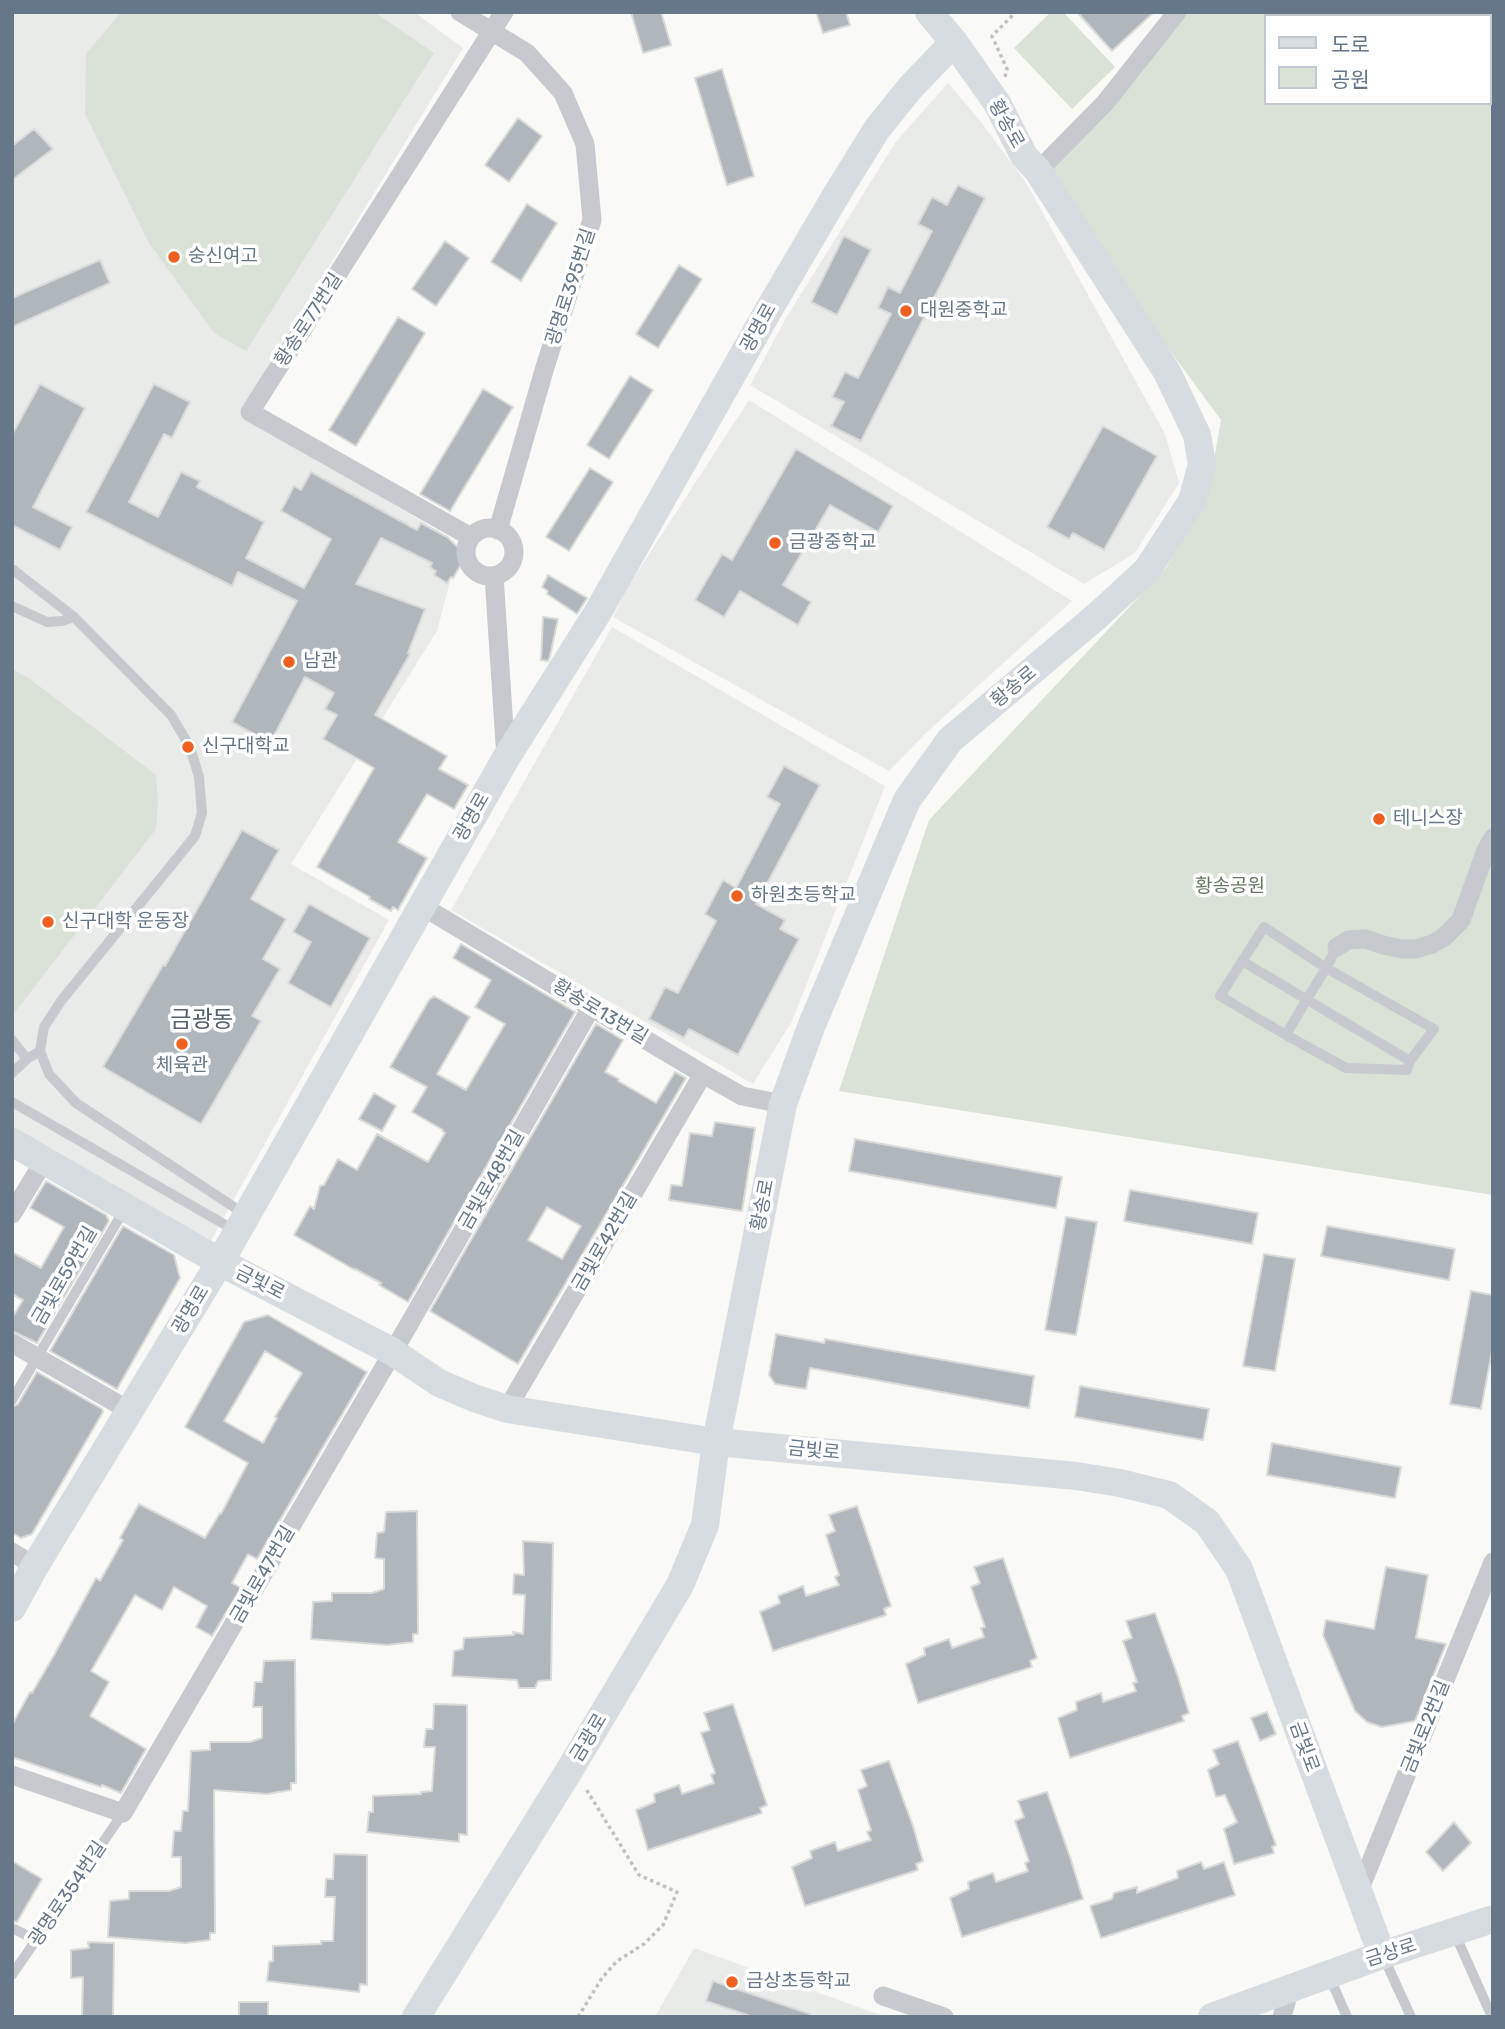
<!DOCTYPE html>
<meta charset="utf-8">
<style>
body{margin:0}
#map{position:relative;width:1505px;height:2029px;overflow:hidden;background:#f9f9f6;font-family:Rubik,"Noto Sans KR",sans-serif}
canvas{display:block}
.frame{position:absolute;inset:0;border:14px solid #667789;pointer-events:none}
.legend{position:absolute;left:1264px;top:14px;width:228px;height:91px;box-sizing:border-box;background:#fff;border:2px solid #c2c9d0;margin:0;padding:9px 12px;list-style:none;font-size:21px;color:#667789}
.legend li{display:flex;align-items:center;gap:14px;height:35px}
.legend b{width:35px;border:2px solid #c2c9d0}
</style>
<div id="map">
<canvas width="1505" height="2029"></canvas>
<div class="frame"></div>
<ul class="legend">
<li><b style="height:9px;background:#d6dce0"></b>도로</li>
<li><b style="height:19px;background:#dae1d7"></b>공원</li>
</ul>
</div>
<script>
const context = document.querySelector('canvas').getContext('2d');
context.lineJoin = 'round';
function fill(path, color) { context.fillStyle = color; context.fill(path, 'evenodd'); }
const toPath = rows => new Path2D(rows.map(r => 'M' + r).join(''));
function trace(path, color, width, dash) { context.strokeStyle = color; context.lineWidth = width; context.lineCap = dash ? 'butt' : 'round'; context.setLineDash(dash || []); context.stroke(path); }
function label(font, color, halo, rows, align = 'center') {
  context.font = font + ' Rubik,"Noto Sans KR",sans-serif'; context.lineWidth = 7; context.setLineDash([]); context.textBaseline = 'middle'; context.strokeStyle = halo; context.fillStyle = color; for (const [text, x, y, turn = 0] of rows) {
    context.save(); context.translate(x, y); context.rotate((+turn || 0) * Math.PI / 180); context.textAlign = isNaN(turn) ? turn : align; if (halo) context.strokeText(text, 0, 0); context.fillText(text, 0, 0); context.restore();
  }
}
fill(toPath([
 [12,12,414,12,463,48,239,413,299,447,438,531,459,547,437,631,291,864,389,920,208,1246,12,1130],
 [948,83,981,122,1025,181,1165,434,1179,483,1135,553,1084,584,750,385,786,318,895,143],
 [749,400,1072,601,927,732,889,771,613,617,627,588],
 [612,627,885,786,792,1021,753,1084,451,910],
 [694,1948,886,2017,655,2017]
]), '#e9ebe9');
fill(toPath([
 [121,12,374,12,434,53,246,351,214,333,149,243,85,114,86,54],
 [1051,12,1063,12,1115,67,1072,109,1014,48],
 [1168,12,1493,12,1493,1195,839,1091,929,820,1166,568,1208,494,1221,420,1038,171],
 [1265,16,1489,16,1489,103,1265,103],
 [12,669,30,679,156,775,158,801,156,829,12,1016]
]), '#dae1d7');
const building = toPath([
 [631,12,661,12,671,45,643,53,631,12],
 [816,12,846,12,850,25,823,33,816,12],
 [1077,12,1154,12,1112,51,1077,12],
 [722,69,754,176,727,185,695,78,722,69],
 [518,118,542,136,509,182,485,165,518,118],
 [34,129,53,149,12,180,12,146,34,129],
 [958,185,985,198,861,441,831,426,844,402,832,397,845,372,858,378,891,314,878,308,888,287,900,293,932,231,918,224,932,197,947,205,958,185],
 [527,204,557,223,521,281,491,262,527,204],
 [844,236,871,250,837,315,811,302,844,236],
 [445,241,469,258,436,306,412,289,445,241],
 [100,260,110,283,12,327,12,298,100,260],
 [679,265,702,279,658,348,636,334,679,265],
 [398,317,425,333,356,446,329,430,398,317],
 [630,376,653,390,609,459,587,445,630,376],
 [40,384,85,408,33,507,72,527,60,550,12,525,12,435,40,384],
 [154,384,190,402,172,438,164,434,129,502,158,517,181,472,200,481,197,487,264,522,246,558,304,588,331,539,281,511,294,486,301,490,311,472,417,530,421,523,447,537,463,552,463,561,453,578,451,577,447,583,434,575,436,571,430,567,432,563,381,538,356,584,425,609,408,653,410,654,375,715,447,756,439,769,468,785,454,809,427,794,398,842,427,858,398,910,393,907,391,911,369,899,370,897,317,867,374,768,323,739,337,715,325,709,334,693,305,677,270,743,232,722,297,601,238,572,232,586,86,512,154,384],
 [483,389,513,407,450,511,420,494,483,389],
 [1103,426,1157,456,1104,550,1073,533,1069,539,1047,527,1103,426],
 [796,449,893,506,878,532,830,505,783,585,811,602,798,625,740,591,724,617,695,600,722,554,732,560,796,449],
 [590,468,613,482,569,551,546,537,590,468],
 [548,575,587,598,577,614,547,594,548,591,542,587,548,575],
 [543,617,558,619,550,656,548,661,541,660,543,617],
 [784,766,820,785,756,904,785,920,780,929,799,939,738,1055,689,1029,684,1038,649,1019,665,987,678,993,716,921,705,914,723,880,736,888,780,804,767,797,784,766],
 [242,830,279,850,251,899,286,919,263,959,280,969,252,1016,261,1021,201,1124,103,1067,163,965,165,966,242,830],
 [309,904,370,938,331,1007,288,983,311,942,293,932,309,904],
 [461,944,575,1012,408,1302,379,1285,381,1283,355,1269,355,1270,294,1235,310,1206,314,1209,320,1186,324,1185,338,1159,357,1170,377,1134,428,1162,445,1133,442,1131,443,1130,412,1112,427,1087,390,1067,429,1000,434,996,470,1017,437,1074,466,1090,505,1024,475,1007,491,980,453,958,461,944],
 [596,1024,623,1040,605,1072,619,1079,618,1081,656,1103,675,1072,686,1078,518,1364,430,1311,596,1024],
 [547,1207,581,1226,562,1259,528,1240,547,1207],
 [374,1093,396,1106,382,1131,359,1119,374,1093],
 [715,1122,755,1128,742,1211,669,1200,671,1185,682,1186,690,1133,712,1136,715,1122],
 [855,1139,1062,1177,1056,1208,849,1171,855,1139],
 [46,1181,106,1215,109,1221,37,1343,12,1331,12,1318,23,1300,12,1294,12,1252,41,1268,64,1227,30,1208,46,1181],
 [1130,1190,1258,1213,1252,1244,1124,1221,1130,1190],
 [1066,1217,1097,1222,1076,1335,1045,1330,1066,1217],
 [123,1226,174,1255,180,1278,117,1389,50,1351,123,1226],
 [1327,1226,1455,1249,1449,1280,1321,1256,1327,1226],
 [1264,1254,1295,1259,1275,1371,1243,1366,1264,1254],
 [1471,1291,1493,1295,1493,1346,1481,1409,1450,1404,1471,1291],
 [268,1315,367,1372,257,1559,248,1554,232,1583,241,1588,212,1636,196,1627,207,1606,174,1587,162,1610,135,1595,91,1671,109,1682,90,1716,146,1749,121,1793,102,1785,101,1787,12,1757,12,1725,30,1692,32,1693,53,1657,96,1578,100,1581,123,1540,120,1538,139,1504,205,1538,220,1513,221,1514,248,1463,185,1427,244,1322,268,1315],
 [265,1351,302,1373,275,1417,277,1418,263,1443,224,1421,265,1351],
 [776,1334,824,1343,825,1339,1034,1376,1029,1408,810,1368,806,1389,775,1384,769,1375,776,1334],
 [37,1372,102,1409,103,1412,32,1534,21,1538,12,1533,12,1407,18,1404,37,1372],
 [1080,1386,1209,1409,1203,1440,1075,1417,1080,1386],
 [1272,1443,1401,1467,1395,1498,1267,1475,1272,1443],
 [857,1506,891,1606,884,1609,886,1615,773,1651,760,1612,780,1603,778,1596,803,1586,806,1596,839,1585,835,1577,839,1575,826,1535,835,1531,829,1515,857,1506],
 [417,1511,418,1634,413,1634,413,1642,387,1645,311,1639,313,1602,332,1601,332,1593,372,1593,384,1589,384,1559,375,1558,377,1533,384,1532,386,1512,417,1511],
 [523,1541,553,1543,551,1680,538,1681,535,1688,519,1688,517,1680,452,1676,454,1651,463,1649,464,1638,514,1635,513,1632,523,1634,525,1595,513,1594,514,1574,524,1575,523,1541],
 [1003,1558,1037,1658,1030,1661,1032,1667,918,1703,906,1664,925,1655,924,1648,949,1639,952,1648,984,1637,981,1628,985,1627,971,1587,980,1583,974,1567,1003,1558],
 [1386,1567,1428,1575,1416,1638,1446,1644,1415,1721,1382,1727,1367,1722,1355,1711,1323,1635,1326,1620,1374,1629,1386,1567],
 [1155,1613,1178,1677,1189,1713,1182,1716,1184,1721,1070,1758,1058,1718,1077,1710,1076,1702,1101,1693,1103,1702,1136,1691,1133,1683,1137,1682,1123,1641,1132,1638,1126,1621,1155,1613],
 [295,1660,296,1783,291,1783,291,1790,267,1794,214,1790,215,1933,210,1933,210,1940,185,1943,108,1937,110,1901,129,1899,129,1891,169,1891,181,1887,181,1857,172,1857,174,1831,181,1831,183,1811,188,1811,191,1751,210,1750,210,1742,250,1742,262,1738,262,1707,253,1707,255,1682,262,1682,264,1661,295,1660],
 [434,1704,467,1705,467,1835,459,1834,459,1842,367,1832,369,1812,373,1812,373,1796,421,1794,421,1792,432,1791,435,1747,424,1747,426,1729,433,1729,434,1704],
 [733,1704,767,1805,760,1808,762,1813,648,1850,636,1810,655,1802,654,1794,679,1785,682,1794,714,1783,711,1775,715,1773,701,1733,710,1730,704,1713,733,1704],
 [1267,1712,1276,1734,1260,1741,1251,1718,1267,1712],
 [1238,1741,1276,1845,1272,1847,1274,1853,1234,1864,1224,1829,1237,1822,1225,1795,1216,1797,1208,1770,1219,1764,1213,1750,1238,1741],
 [889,1761,913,1826,923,1861,916,1864,918,1870,805,1906,792,1867,812,1858,810,1851,835,1842,838,1851,871,1840,867,1832,871,1830,858,1790,867,1786,861,1770,889,1761],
 [1047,1792,1070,1857,1083,1899,962,1937,950,1898,969,1889,968,1882,993,1873,996,1882,1028,1871,1025,1863,1029,1861,1015,1821,1024,1817,1018,1801,1047,1792],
 [1454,1822,1471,1843,1443,1871,1426,1852,1454,1822],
 [334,1854,367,1855,367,1985,360,1984,359,1992,267,1981,269,1962,273,1961,273,1946,321,1944,321,1941,333,1941,335,1897,325,1897,326,1879,333,1879,334,1854],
 [12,1861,42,1879,17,1922,12,1921,12,1861],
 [1201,1862,1204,1869,1224,1862,1235,1895,1101,1938,1090,1906,1112,1899,1114,1893,1137,1887,1137,1893,1178,1878,1177,1871,1201,1862],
 [88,1942,114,1943,113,2017,82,2017,83,1977,71,1978,71,1950,89,1948,88,1942],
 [713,1981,810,2014,810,2017,753,2017,706,2001,713,1981],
 [239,2002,268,2002,268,2017,239,2017,239,2002]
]);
fill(building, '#afb7bd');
trace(building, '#dadbd8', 2);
trace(toPath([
 [1005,77,1007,69,992,36,1016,12],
 [578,2017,602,1978,617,1961,644,1944,663,1925,677,1892,639,1875,586,1789]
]), '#bfc2c4', 3.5, [3.5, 3.5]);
trace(toPath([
 [12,569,74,617,171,715,190,747,199,777,202,813,195,836,61,1001,44,1027,40,1051,49,1074,76,1103,246,1215],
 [12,606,47,622,62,621,74,617],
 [1242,961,1410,1061],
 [1286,1035,1346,1068,1407,1070,1410,1061,1434,1029,1326,968,1264,927,1220,996,1286,1035,1307,999,1326,968,1337,947],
 [12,1040,27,1059],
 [12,1073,27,1059,40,1051],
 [12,1102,236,1231],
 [12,1400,124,1210],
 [12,1928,36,1940],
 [1455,1934,1492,2017],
 [1384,1958,1411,2017],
 [12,1975,123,1813],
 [1330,1978,1347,2017]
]), '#c6cace', 10);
trace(toPath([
 [460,12,527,53,563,93,585,144,592,220,545,367,498,530],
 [1038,171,1105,103,1177,12],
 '466 552a24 24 0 1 1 48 0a24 24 0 1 1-48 0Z',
 [471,537,250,412,504,12],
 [494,576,506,758],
 [422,906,703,1074,742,1096,783,1104],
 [1337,947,1348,940,1366,939,1383,945,1402,949,1416,949,1432,944,1443,938,1461,920,1486,850,1493,838],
 [12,1214,44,1161],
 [12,1343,130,1411],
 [507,1409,703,1074],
 [12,1552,35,1566],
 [12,1775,123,1813,393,1352,591,1008],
 [1359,1891,1493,1562],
 [883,1996,944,2017],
 [1282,2017,1290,1988]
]), '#c6cace', 19);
trace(toPath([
 [12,1142,220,1262,393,1352,439,1383,474,1398,507,1409,716,1442,1076,1476,1120,1483,1169,1495,1207,1522,1239,1569,1382,1955],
 [12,1608,35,1566,220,1262,506,758,598,612,768,311,838,192,877,129,910,88,954,42],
 [416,2017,572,1766,680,1585,705,1525,716,1442,783,1104,811,1027,907,800,950,740,1097,616,1147,570,1192,501,1202,464,1197,435,1167,372,1038,171,1024,156,997,103,954,42,929,12],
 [1212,2017,1382,1955,1493,1919]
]), '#d6dce0', 28);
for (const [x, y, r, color] of [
 [174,257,7,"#ef5f20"],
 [906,311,7,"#ef5f20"],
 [775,543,7,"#ef5f20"],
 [289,662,7,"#ef5f20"],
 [188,747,7,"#ef5f20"],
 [1379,819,7,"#ef5f20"],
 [737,896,7,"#ef5f20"],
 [48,922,7,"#ef5f20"],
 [182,1044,7,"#ef5f20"],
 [732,1982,7,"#ef5f20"]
]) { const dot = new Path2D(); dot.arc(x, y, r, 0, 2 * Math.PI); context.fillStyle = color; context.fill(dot); trace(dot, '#fff', 2.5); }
label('19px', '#667789', '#fff', [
 ["황송로",1006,124,61],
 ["광명로395번길",571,287,-72],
 ["황송로77번길",309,320,-57],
 ["광명로",759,328,-61],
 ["황송로",1014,687,-40],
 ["광명로",472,817,-60],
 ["황송로13번길",600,1012,31],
 ["금빛로48번길",492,1180,-60],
 ["황송로",763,1205,-79],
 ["금빛로42번길",605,1242,-60],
 ["금빛로59번길",65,1276,-60],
 ["금빛로",260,1283,27],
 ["광명로",191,1310,-59],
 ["금빛로",814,1451,6],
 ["금빛로47번길",263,1575,-60],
 ["금빛로2번길",1426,1727,-68],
 ["금광로",589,1738,-59],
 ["금빛로",1304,1747,70],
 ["광명로354번길",68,1894,-56],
 ["금상로",1391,1953,-18]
]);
label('19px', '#667789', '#fff', [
 ["숭신여고",188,257],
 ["대원중학교",920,311],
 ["금광중학교",789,543],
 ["남관",303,662],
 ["신구대학교",202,747],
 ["테니스장",1393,819],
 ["하원초등학교",751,896],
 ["신구대학 운동장",62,922],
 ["체육관",182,1066,"center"],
 ["금상초등학교",746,1982]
], 'left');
label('19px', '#657a61', '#fff', [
 ["황송공원",1230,887]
]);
label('23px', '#54616e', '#fff', [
 ["금광동",202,1020]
]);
</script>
